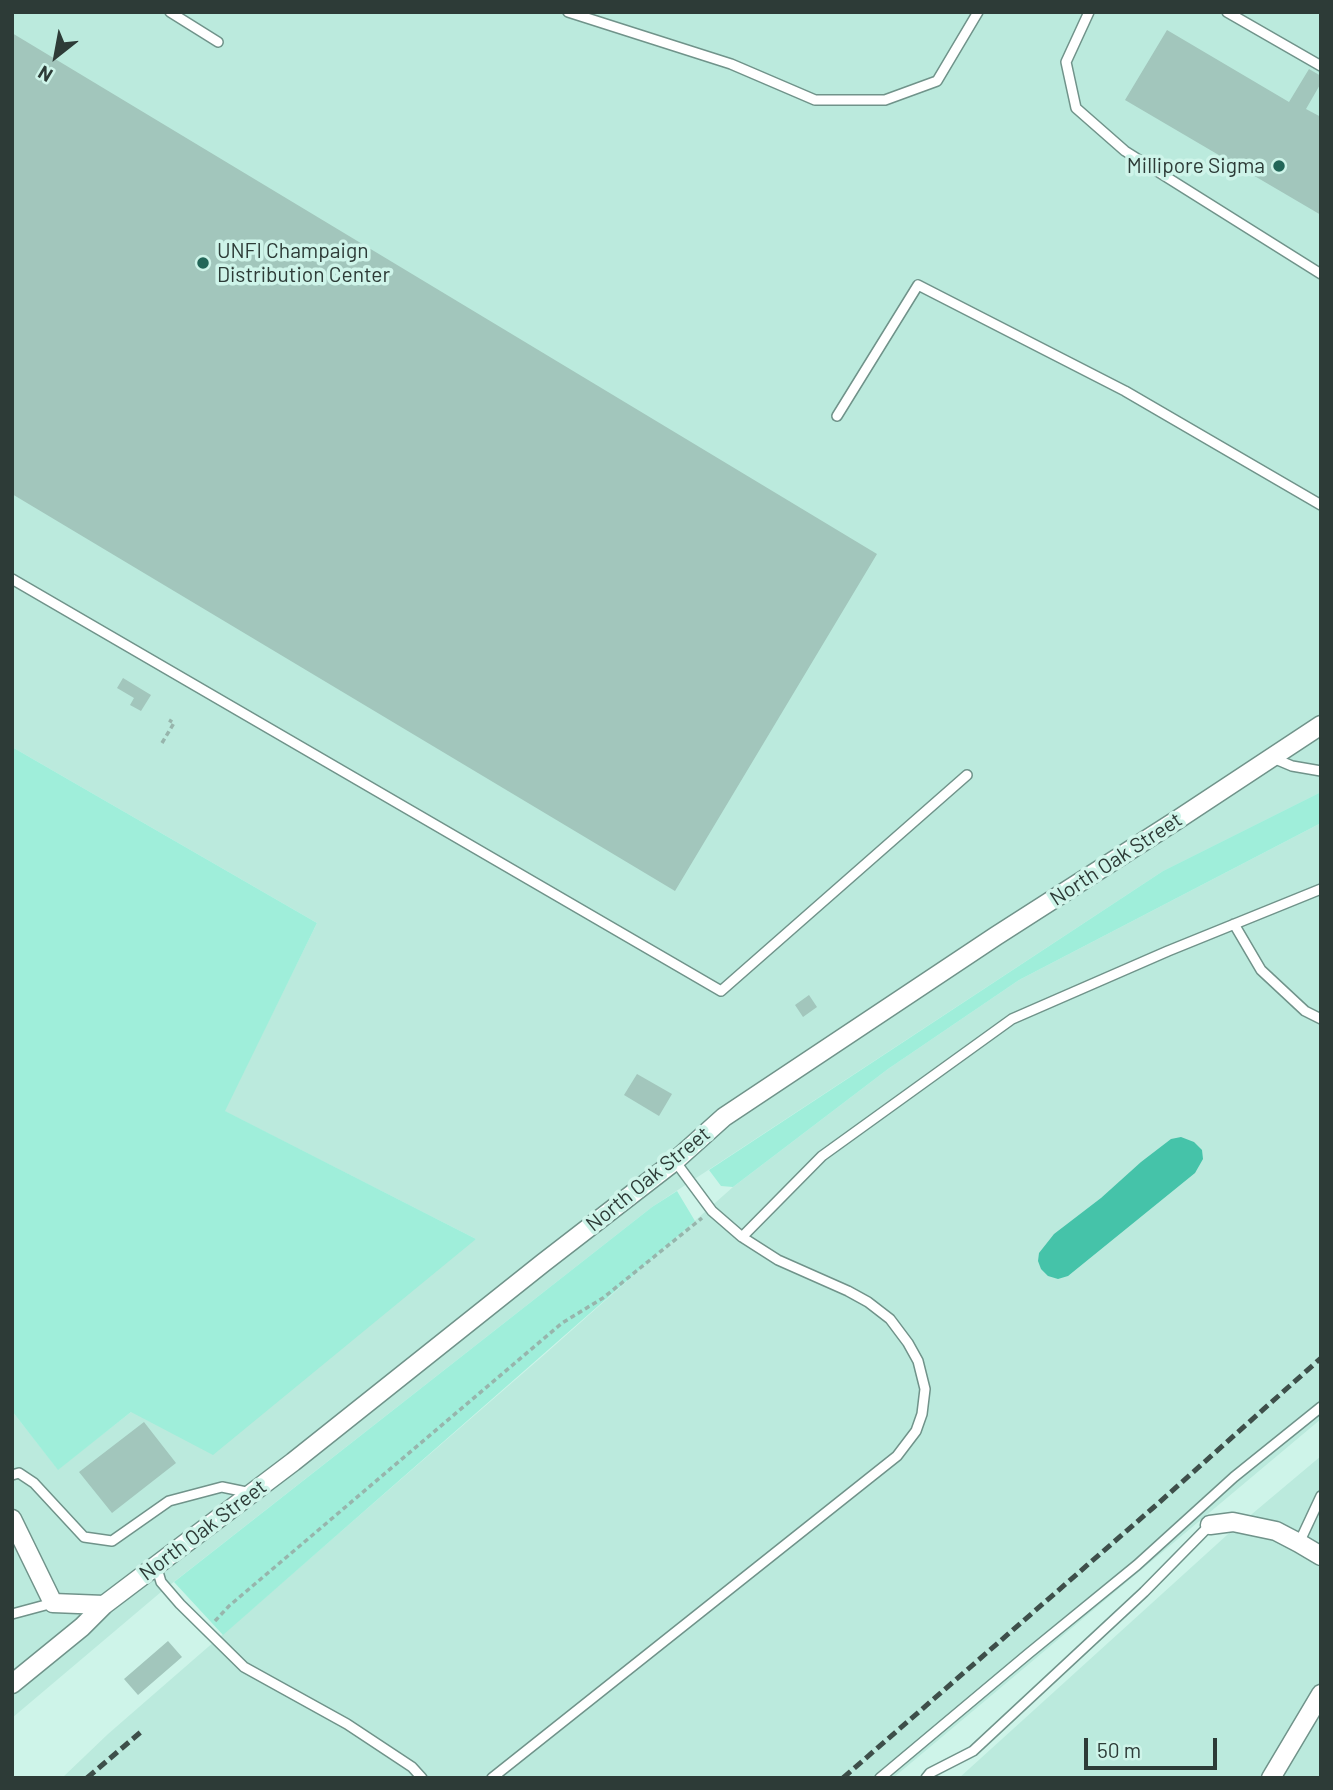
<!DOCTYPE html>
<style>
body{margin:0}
#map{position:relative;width:1333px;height:1790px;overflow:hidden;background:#cef4e9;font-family:Barlow,sans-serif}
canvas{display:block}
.frame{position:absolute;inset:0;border:14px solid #2d3b37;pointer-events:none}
.north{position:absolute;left:21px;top:21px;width:70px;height:70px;-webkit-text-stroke:5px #cef4e9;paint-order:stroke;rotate:211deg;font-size:19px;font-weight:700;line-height:28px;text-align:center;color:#2d3b37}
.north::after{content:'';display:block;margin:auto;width:24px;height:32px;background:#2d3b37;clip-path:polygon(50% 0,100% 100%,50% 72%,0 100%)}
.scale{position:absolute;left:1084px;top:1738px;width:133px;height:32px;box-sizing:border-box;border:4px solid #2d3b37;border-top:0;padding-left:9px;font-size:21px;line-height:24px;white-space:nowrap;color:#2d3b37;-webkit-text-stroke:5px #cef4e9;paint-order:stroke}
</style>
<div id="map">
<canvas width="1333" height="1790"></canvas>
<div class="frame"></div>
<div class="north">N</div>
<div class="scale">50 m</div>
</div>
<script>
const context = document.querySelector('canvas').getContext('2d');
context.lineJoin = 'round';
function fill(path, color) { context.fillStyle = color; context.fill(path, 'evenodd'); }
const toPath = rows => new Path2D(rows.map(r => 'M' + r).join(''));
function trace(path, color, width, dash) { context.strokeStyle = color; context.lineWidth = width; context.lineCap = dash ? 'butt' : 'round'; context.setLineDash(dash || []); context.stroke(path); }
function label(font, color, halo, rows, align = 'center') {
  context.font = font + ' Barlow,sans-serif'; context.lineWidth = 7; context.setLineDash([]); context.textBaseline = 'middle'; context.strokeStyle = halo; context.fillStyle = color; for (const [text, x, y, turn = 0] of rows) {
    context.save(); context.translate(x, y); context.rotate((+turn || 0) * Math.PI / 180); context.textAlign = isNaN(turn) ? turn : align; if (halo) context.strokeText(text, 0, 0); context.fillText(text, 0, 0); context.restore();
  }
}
fill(toPath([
 [12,12,1321,12,1321,792,1163,871,652,1207,161,1592,12,1718,12,1411,58,1469,131,1412,476,1239,224,1111,317,923,12,747],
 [1321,823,1321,1419,893,1778,62,1778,108,1734,545,1354,733,1187,888,1069,1019,980],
 [1321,1456,1321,1778,959,1778,1227,1535]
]), '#bbeadd');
fill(toPath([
 [12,747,317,923,225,1111,476,1239,213,1455,131,1412,58,1470,12,1411],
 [1321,792,1321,823,1019,980,888,1069,733,1187,721,1186,709,1170,1163,871],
 [677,1191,695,1221,223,1635,174,1582,652,1207]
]), '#9feeda');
fill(toPath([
 [1181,1137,1194,1142,1202,1150,1203,1159,1195,1173,1068,1276,1058,1279,1048,1276,1041,1269,1038,1261,1039,1253,1054,1234,1101,1198,1141,1162,1171,1139]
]), '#45c3a9');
fill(toPath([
 [1167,30,1289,102,1309,69,1321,76,1321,83,1306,109,1321,117,1321,215,1125,100],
 [12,33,877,554,675,891,12,494],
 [123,678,151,695,141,711,130,705,134,698,117,688],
 [809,995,817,1007,803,1017,795,1005],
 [637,1074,672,1094,659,1116,624,1095],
 [144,1422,176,1463,112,1513,79,1472],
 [168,1641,182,1657,138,1695,124,1679]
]), '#a2c6bc');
const lane = toPath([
 [170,12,218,42],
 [568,12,731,64,815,100,885,100,937,81,978,12],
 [1089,12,1066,62,1076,108,1125,151,1321,274],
 [1227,12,1321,66],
 [837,416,918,285,1125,391,1321,505],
 [12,579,721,991,967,775],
 [1273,758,1292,766,1321,771],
 [1234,924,1261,970,1305,1011,1321,1019],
 [742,1237,822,1156,1012,1019,1168,951,1321,889],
 [12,1475,19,1473,34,1483,84,1537,112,1541,169,1501,222,1487,251,1493],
 [1299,1543,1321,1496],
 [156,1565,161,1582,180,1604,244,1667,347,1724,412,1767,422,1778],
 [12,1614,53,1603],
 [492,1778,897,1456,916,1431,922,1414,925,1389,918,1361,908,1343,890,1319,868,1302,848,1291,778,1260,742,1237,712,1211,675,1161],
 [880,1778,1028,1654,1137,1565,1234,1477,1321,1407],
 [926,1778,930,1773,973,1751,1144,1592,1210,1525]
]);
const street = toPath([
 [12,1519,53,1603,104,1605],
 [1210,1525,1233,1522,1276,1531,1299,1543,1321,1556],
 [12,1684,82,1627,104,1605,293,1462,543,1263,675,1161,724,1117,996,936,1177,820,1321,725],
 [1271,1778,1321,1694]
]);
trace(lane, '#70938a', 12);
trace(street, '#70938a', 21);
trace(toPath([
 [162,743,174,723,169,720],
 [215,1621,229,1606,562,1323,603,1298,702,1218]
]), '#97b5ac', 3.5, [5, 3.5]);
trace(lane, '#fff', 9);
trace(street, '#fff', 18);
trace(toPath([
 [87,1778,142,1731],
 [843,1778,1154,1507,1321,1358]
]), '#3e4f4a', 5, [10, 5]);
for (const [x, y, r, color] of [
 [1279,166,7,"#226658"],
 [203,263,7,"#226658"]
]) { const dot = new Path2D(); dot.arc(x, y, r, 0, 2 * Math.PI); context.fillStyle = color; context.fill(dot); trace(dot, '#cef4e9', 2.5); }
label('21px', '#2d3b37', '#cef4e9', [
 ["Millipore Sigma",1265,166],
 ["UNFI Champaign",217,251,"left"],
 ["Distribution Center",217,275,"left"]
], 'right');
label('21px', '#2d3b37', '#cef4e9', [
 ["North Oak Street",1116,859,-33],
 ["North Oak Street",648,1179,-39],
 ["North Oak Street",203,1530,-37]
]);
</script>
